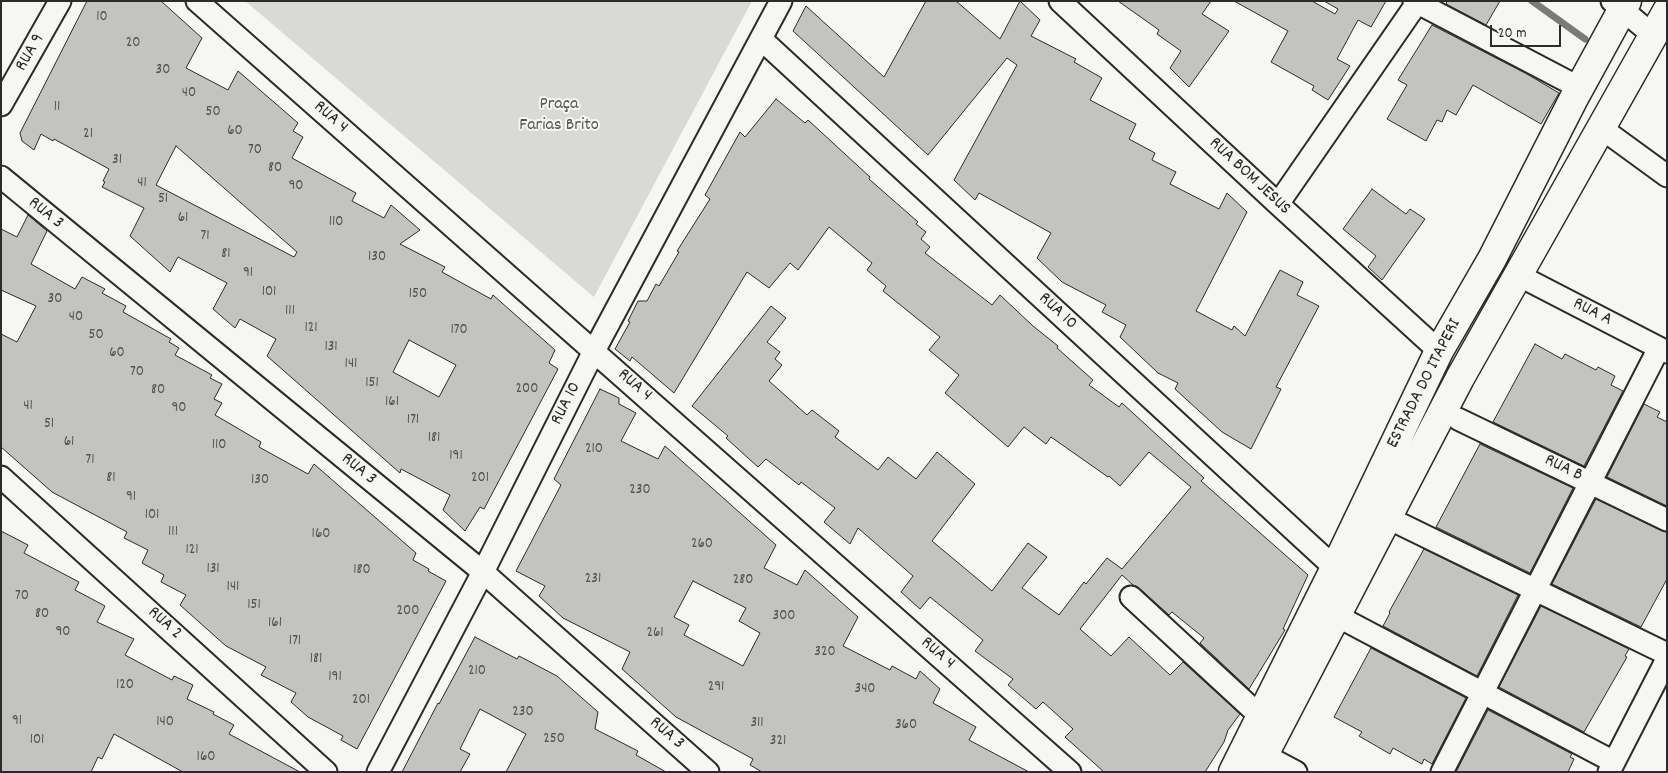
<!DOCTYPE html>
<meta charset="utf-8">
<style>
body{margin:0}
#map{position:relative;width:1668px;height:773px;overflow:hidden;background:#f6f6f2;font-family:Dekko,sans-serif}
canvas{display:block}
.frame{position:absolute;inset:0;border:2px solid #2b2b2b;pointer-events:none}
.scale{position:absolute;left:1490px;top:25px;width:71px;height:22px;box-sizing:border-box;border:2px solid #2b2b2b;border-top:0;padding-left:6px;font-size:15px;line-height:18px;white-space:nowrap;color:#2b2b2b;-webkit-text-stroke:4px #f6f6f2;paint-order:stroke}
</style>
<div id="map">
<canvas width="1668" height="773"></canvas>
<div class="frame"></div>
<div class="scale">20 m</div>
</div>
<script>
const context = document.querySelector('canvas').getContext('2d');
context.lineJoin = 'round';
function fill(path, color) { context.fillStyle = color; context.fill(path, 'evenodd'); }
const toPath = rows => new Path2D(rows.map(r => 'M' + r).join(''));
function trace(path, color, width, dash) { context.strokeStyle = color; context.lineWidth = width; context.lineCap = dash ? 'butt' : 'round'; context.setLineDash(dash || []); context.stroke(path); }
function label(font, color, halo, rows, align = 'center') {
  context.font = font + ' Dekko,sans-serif'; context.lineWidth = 4; context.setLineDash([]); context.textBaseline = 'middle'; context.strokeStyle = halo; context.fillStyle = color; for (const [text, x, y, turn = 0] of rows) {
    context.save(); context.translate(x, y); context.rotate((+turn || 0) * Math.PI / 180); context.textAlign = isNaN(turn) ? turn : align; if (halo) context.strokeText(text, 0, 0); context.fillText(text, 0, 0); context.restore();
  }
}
fill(toPath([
 [245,1,752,1,594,297]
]), '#d9d9d5');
trace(toPath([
 [1532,1,1585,39]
]), '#7a7a78', 7);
const building = toPath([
 [87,1,161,1,202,38,186,68,228,90,238,71,298,123,293,131,303,137,292,158,356,193,352,201,384,218,391,205,420,230,400,244,445,267,442,272,491,299,493,295,555,350,549,363,558,369,484,509,480,507,465,531,443,510,450,495,401,469,400,473,267,356,276,339,240,319,235,328,213,309,227,283,178,257,170,272,130,236,144,208,102,187,105,182,103,181,109,169,54,139,53,141,41,134,34,150,22,141,20,133,87,1],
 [176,146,297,252,294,257,156,185,176,146],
 [409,340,456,365,439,397,393,372,409,340],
 [926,1,956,1,1000,39,1020,1,1040,20,1031,36,1076,59,1074,62,1102,78,1090,100,1136,124,1129,139,1155,153,1152,160,1176,172,1170,184,1219,209,1227,193,1247,212,1196,311,1232,330,1234,326,1245,336,1280,270,1303,282,1297,295,1319,306,1276,387,1281,389,1251,449,1222,432,1175,389,1178,383,1158,373,1120,337,1126,325,1102,312,1106,305,1062,282,1037,258,1051,233,979,193,975,200,954,180,1017,65,1007,58,928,155,793,31,806,6,884,77,926,1],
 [1118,1,1211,1,1202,14,1229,31,1189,87,1170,68,1181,51,1157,34,1159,30,1118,1],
 [1234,1,1312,1,1335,14,1338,9,1324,1,1386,1,1371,27,1358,20,1337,59,1350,66,1328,100,1312,90,1314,86,1271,62,1288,31,1234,1],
 [1447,1,1500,1,1486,25,1446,4,1447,1],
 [1432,25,1527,74,1559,93,1541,124,1473,85,1456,115,1447,110,1442,122,1437,120,1426,141,1387,119,1407,85,1398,80,1432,25],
 [776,99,805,123,808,120,870,177,869,179,918,222,916,224,926,232,921,239,930,247,925,253,992,305,1000,295,1033,326,1058,346,1057,348,1093,380,1089,385,1119,407,1122,403,1204,478,1201,481,1308,575,1283,629,1285,630,1249,689,1200,643,1204,638,1172,612,1169,615,1139,588,1133,585,1122,575,1080,629,1111,656,1129,637,1170,675,1183,662,1240,714,1228,730,1224,742,1205,772,1104,772,1065,737,1073,729,1043,702,1036,709,1008,685,1013,679,975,651,983,640,930,597,920,609,901,592,913,576,858,528,850,544,824,522,835,508,801,482,799,485,766,459,758,467,726,438,728,436,692,406,771,306,786,318,767,342,780,352,775,359,782,365,769,381,807,415,812,410,839,431,835,437,878,470,888,457,916,479,937,452,975,484,932,541,992,591,1028,543,1047,557,1022,588,1059,615,1084,582,1086,584,1107,558,1122,569,1191,487,1149,452,1120,486,1109,476,1108,477,1051,437,1046,444,1024,427,1008,447,945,393,959,375,929,350,940,337,883,291,886,286,867,270,872,263,829,227,798,270,790,263,769,288,747,272,674,393,632,357,630,361,615,349,630,322,628,321,638,301,647,301,656,284,659,286,679,252,677,251,710,199,705,195,740,132,745,137,776,99],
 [1372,189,1406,214,1410,209,1425,219,1382,280,1368,267,1376,256,1343,229,1372,189],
 [28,215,47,231,31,264,75,289,82,277,105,289,102,293,126,306,123,312,171,339,169,342,179,348,175,355,212,375,210,378,222,384,214,399,222,403,215,415,261,442,259,447,308,474,314,464,416,553,413,560,429,569,428,571,446,581,357,749,341,740,343,736,308,717,291,702,296,693,261,675,266,667,226,646,180,605,186,595,161,582,164,575,142,563,148,550,124,538,127,532,52,492,1,447,1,334,17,342,36,306,1,290,1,229,17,237,28,215],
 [1535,344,1562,359,1565,354,1596,370,1598,367,1615,376,1611,385,1623,391,1584,466,1493,422,1535,344],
 [600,389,619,398,619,404,636,413,621,441,658,459,665,446,776,545,764,568,797,585,805,570,858,617,843,646,890,670,892,666,916,679,920,671,940,689,933,703,976,727,969,740,1029,772,762,772,750,765,753,759,676,717,622,669,630,652,563,618,539,596,545,586,516,571,561,485,554,479,600,389],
 [693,581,746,608,739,621,760,633,743,666,684,635,689,625,674,617,693,581],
 [1644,404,1660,412,1657,417,1667,422,1667,506,1607,477,1644,404],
 [1480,444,1573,488,1530,573,1436,527,1480,444],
 [1596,499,1662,531,1667,532,1667,579,1641,627,1552,584,1596,499],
 [1,531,28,545,24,553,79,582,75,590,105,606,97,622,134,639,125,655,172,680,174,676,193,685,187,699,214,712,213,714,234,725,229,734,300,772,183,772,114,734,102,759,98,757,91,772,1,772,1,531],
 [1424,549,1518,595,1477,676,1383,626,1390,613,1389,612,1424,549],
 [1541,606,1629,649,1625,656,1627,657,1584,732,1499,687,1541,606],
 [475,637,517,659,519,656,557,676,598,712,595,729,638,751,636,755,666,772,506,772,526,734,480,709,460,749,470,754,460,772,402,772,438,703,439,704,475,637],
 [1371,648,1466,698,1432,764,1424,759,1422,764,1393,748,1390,754,1359,736,1362,732,1334,717,1371,648],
 [1488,710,1572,754,1570,757,1574,759,1568,772,1456,772,1488,710]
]);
fill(building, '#c3c3c0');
trace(building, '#2b2b2b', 1);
const street = toPath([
 [197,1,1070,772],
 [1060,1,1278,204,1439,351],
 [1414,1,1580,88],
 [1612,1,1654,36],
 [761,39,1335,568,1346,577],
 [1,105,60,1],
 [1599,132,1608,133,1667,176],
 [1,177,483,572,708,772],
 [1278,204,1417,3],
 [1518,275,1667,352],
 [1458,419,1667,520],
 [1,477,326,772],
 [1388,518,1667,654],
 [1131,597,1260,716],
 [1337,616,1614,762],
 [1264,755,1296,772],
 [378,772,483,572,594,351,781,1],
 [1442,772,1659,348],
 [1609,772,1667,659]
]);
const secondary = toPath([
 [1233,772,1335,568,1439,351,1492,259,1574,98,1627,1],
 [1255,772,1460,378,1667,11]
]);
trace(street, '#2b2b2b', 25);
trace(secondary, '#2b2b2b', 31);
trace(street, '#f6f6f2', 21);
trace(secondary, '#f6f6f2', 28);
label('15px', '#515150', null, [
 ["10",102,18],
 ["20",133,44],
 ["30",163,71],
 ["40",189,94],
 ["11",57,108],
 ["50",213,113],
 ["60",235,132],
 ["21",88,135],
 ["70",255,151],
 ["31",117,161],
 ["80",275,169],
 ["41",142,184],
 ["90",296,187],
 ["51",163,200],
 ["61",183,219],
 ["110",336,223],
 ["71",205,237],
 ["81",226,255],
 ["130",377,258],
 ["91",248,274],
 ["101",269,293],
 ["150",418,295],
 ["30",55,300],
 ["111",290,312],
 ["40",76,318],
 ["121",311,329],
 ["170",459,331],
 ["50",96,336],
 ["131",331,348],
 ["60",117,354],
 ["141",351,365],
 ["70",137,373],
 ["151",372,384],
 ["200",527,390],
 ["80",158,391],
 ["161",392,403],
 ["41",28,407],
 ["90",179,409],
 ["171",413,421],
 ["51",49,425],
 ["181",434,439],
 ["61",69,443],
 ["110",219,446],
 ["210",594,450],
 ["191",456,457],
 ["71",90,461],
 ["81",111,479],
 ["201",480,479],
 ["130",260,481],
 ["230",640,491],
 ["91",131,498],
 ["101",152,516],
 ["111",173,533],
 ["160",321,535],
 ["260",702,545],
 ["121",192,551],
 ["131",213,570],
 ["180",362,571],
 ["231",593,580],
 ["280",743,581],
 ["141",233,588],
 ["70",22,597],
 ["151",254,606],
 ["200",408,612],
 ["80",42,615],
 ["300",784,617],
 ["161",275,624],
 ["90",63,633],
 ["261",655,634],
 ["171",295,642],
 ["320",825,653],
 ["181",316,660],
 ["210",477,672],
 ["191",335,678],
 ["120",125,686],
 ["291",716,688],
 ["340",865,690],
 ["201",361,701],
 ["230",523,713],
 ["91",17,722],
 ["140",165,723],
 ["311",757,724],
 ["360",906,726],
 ["250",554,740],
 ["101",37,741],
 ["321",778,742],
 ["160",206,758]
]);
label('18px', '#2b2b2b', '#f6f6f2', [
 ["RUA 9",31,53,-60],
 ["RUA 4",330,118,41],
 ["RUA BOM JESUS",1249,177,43],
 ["RUA 3",45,214,39],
 ["RUA 10",1057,312,43],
 ["RUA A",1592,313,27],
 ["ESTRADA DO ITAPERI",1425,384,-63],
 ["RUA 4",634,386,41],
 ["RUA 10",567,404,-63],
 ["RUA B",1563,469,26],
 ["RUA 3",358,470,39],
 ["RUA 2",164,624,42],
 ["RUA 4",937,654,41],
 ["RUA 3",666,734,41]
]);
label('18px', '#565656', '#f6f6f2', [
 ["Praça",559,106],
 ["Farias Brito",559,127]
]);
</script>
